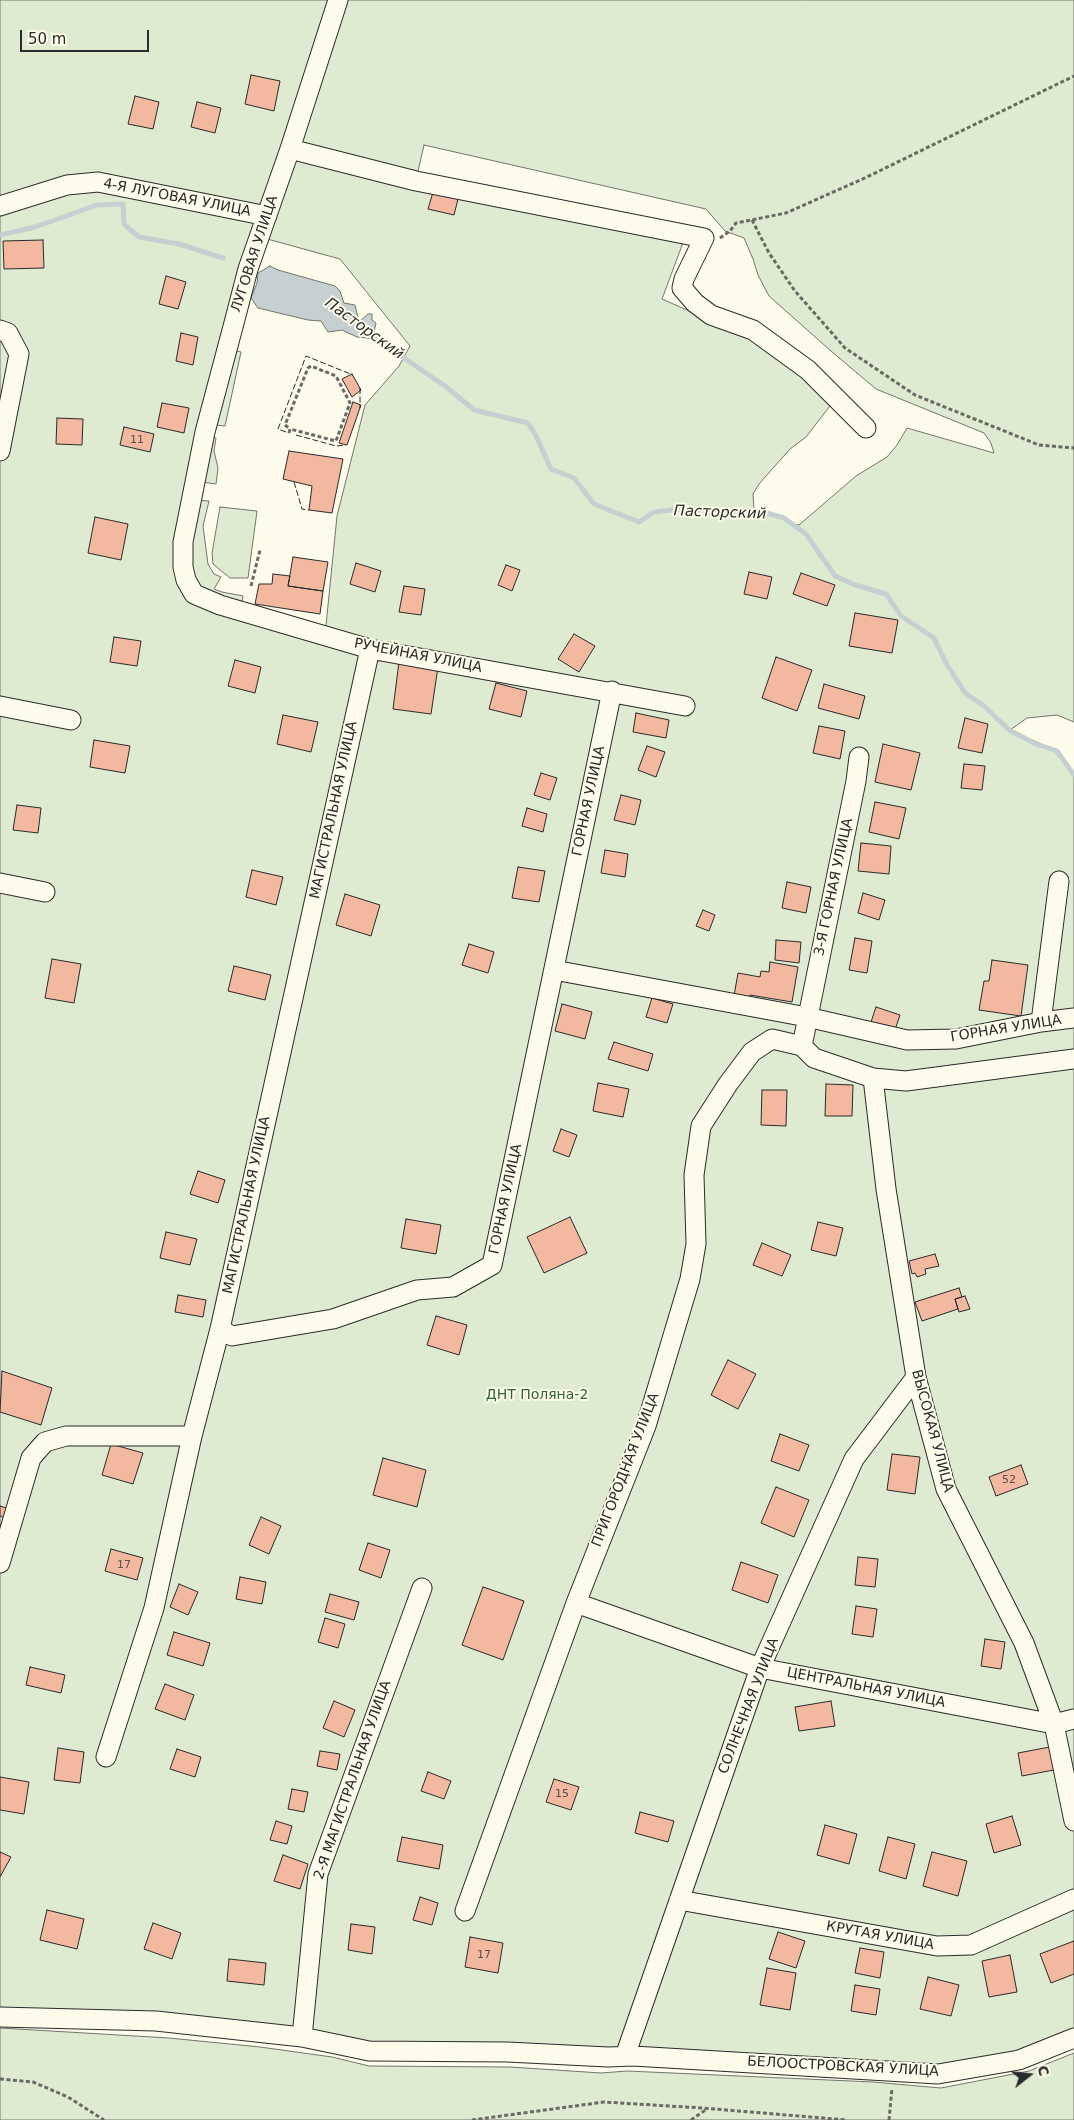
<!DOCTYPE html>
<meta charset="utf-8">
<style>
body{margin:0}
#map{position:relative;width:1074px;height:2120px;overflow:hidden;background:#fdfbea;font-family:"DejaVu Sans",sans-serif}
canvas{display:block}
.north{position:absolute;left:1004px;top:2050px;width:50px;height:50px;-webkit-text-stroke:4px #fdfbea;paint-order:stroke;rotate:74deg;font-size:14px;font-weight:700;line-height:20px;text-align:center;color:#2b2b2b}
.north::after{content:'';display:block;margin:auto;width:18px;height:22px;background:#2b2b2b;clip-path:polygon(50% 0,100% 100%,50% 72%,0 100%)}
.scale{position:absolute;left:20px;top:30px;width:129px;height:22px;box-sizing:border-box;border:2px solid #2b2b2b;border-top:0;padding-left:6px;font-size:15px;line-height:18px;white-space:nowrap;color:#2b2b2b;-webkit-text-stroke:4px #fdfbea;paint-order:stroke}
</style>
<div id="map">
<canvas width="1074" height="2120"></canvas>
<div class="north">С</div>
<div class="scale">50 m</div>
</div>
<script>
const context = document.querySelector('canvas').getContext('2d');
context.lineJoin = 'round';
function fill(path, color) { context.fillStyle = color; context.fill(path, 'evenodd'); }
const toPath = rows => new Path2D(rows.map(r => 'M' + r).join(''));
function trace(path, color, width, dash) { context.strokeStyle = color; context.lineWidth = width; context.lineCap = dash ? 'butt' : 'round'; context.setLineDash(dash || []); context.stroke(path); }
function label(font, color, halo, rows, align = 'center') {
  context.font = font + ' "DejaVu Sans",sans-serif'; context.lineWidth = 4; context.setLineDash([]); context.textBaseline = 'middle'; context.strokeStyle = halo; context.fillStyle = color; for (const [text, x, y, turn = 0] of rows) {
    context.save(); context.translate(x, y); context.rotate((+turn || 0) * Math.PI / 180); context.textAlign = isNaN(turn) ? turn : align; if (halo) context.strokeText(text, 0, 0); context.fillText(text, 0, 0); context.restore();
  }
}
const green = toPath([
 [0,0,1074,0,1074,722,1057,715,1027,718,1010,730,1057,751,1074,774,1074,2038,938,2074,601,2057,0,2017,0,0],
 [424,145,706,209,725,231,744,238,753,259,758,275,769,296,831,351,876,389,984,433,991,443,994,453,907,428,897,445,887,457,856,476,799,525,794,524,784,518,754,509,753,494,759,484,790,449,806,437,833,402,755,340,662,299,684,240,416,180,424,145],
 [260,237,340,259,410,346,399,366,365,405,337,516,325,635,241,613,243,596,222,592,214,589,221,577,214,574,208,564,203,526,209,501,191,500,195,481,216,484,218,468,214,451,216,438,203,436,205,424,225,426,241,352,226,348,260,237],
 [220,507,257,511,248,578,230,578,213,564,212,553,220,507],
 [0,2028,169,2038,260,2047,332,2057,369,2066,510,2067,601,2073,627,2071,873,2082,941,2088,1029,2071,1074,2053,1074,2120,0,2120,0,2028]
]);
fill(green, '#deebd1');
trace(green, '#74746e', 1);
const water = toPath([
 [270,266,278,270,335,286,340,291,344,303,355,305,359,322,368,314,372,314,372,320,376,323,374,332,382,339,377,342,368,338,357,337,342,330,328,332,321,321,308,320,258,308,251,298,257,283,258,273,270,266]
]);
fill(water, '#c7d0d0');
trace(water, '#74746e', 1);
trace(toPath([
 [0,235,35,227,97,205,123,204,124,224,139,237,179,244,223,258],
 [373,337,445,386,474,410,528,423,536,436,551,469,574,478,594,504,639,522,654,512,679,509,703,510,733,516,760,511,784,518,806,534,835,576,855,585,886,594,901,616,934,638,946,663,965,693,984,706,1009,730,1036,744,1057,751,1074,775]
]), '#c7d0d0', 5);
const building = toPath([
 [251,75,280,81,274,111,245,104,251,75],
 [135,96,159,102,153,129,128,124,135,96],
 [197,102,221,108,215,133,191,127,197,102],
 [433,192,458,199,454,215,428,209,433,192],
 [43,240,44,268,4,269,3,241,43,240],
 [166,276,186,282,178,309,159,304,166,276],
 [181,333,198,337,193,365,176,361,181,333],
 [352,374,361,390,352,397,342,379,352,374],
 [353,402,361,405,347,445,339,443,353,402],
 [162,403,189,408,184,433,157,427,162,403],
 [57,418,83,419,82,445,56,444,57,418],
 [124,427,154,434,150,452,120,445,124,427],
 [289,451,343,459,332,513,309,510,312,486,283,479,289,451],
 [95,517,128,524,121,560,88,553,95,517],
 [293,557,328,562,323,591,288,586,293,557],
 [356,563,381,571,375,592,350,584,356,563],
 [506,565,520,570,512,591,498,585,506,565],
 [749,572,772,577,767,599,744,594,749,572],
 [801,573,835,585,827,606,793,594,801,573],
 [273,574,290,576,288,586,323,591,320,614,255,604,259,584,272,584,273,574],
 [404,586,425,589,421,615,399,612,404,586],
 [855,613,898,620,892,653,849,646,855,613],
 [574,634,595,646,579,672,558,659,574,634],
 [114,637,141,641,137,666,110,662,114,637],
 [776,657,812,670,797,711,762,698,776,657],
 [235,660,261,667,255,693,228,686,235,660],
 [399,662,438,667,431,714,393,709,399,662],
 [496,683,527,691,521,717,489,709,496,683],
 [824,684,865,696,859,719,818,708,824,684],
 [636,713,669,720,666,738,633,732,636,713],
 [283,715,318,722,311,752,277,744,283,715],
 [965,718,988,724,982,753,958,748,965,718],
 [819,726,845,731,840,759,813,753,819,726],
 [94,740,130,746,125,773,90,767,94,740],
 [883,744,920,753,911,790,875,782,883,744],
 [647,746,665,752,656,777,638,770,647,746],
 [964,764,985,766,982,790,961,788,964,764],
 [541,773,557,778,550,800,534,795,541,773],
 [621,795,641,800,635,825,614,820,621,795],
 [875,802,906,808,899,839,869,832,875,802],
 [17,805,41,808,38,833,13,830,17,805],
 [527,808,547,814,543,832,522,826,527,808],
 [861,843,891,846,889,874,858,871,861,843],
 [605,850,628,854,625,877,601,873,605,850],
 [518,867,545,871,539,902,512,898,518,867],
 [252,870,283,877,276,905,246,897,252,870],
 [787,882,811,887,806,913,782,908,787,882],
 [863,893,885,900,879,920,858,913,863,893],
 [345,894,380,905,371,936,336,925,345,894],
 [703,910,715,915,709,931,696,926,703,910],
 [855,938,872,941,867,973,849,970,855,938],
 [776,940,801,942,799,963,775,960,776,940],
 [469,944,494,952,488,973,462,965,469,944],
 [52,959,81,964,74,1003,45,998,52,959],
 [992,960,1028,965,1021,1016,979,1010,984,981,989,981,992,960],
 [770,962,798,967,792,1002,750,995,749,999,734,996,738,973,760,977,761,971,769,972,770,962],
 [234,966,271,975,265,1000,228,991,234,966],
 [652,998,673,1004,667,1023,646,1017,652,998],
 [562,1004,592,1012,585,1039,555,1031,562,1004],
 [876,1007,900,1015,894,1033,870,1025,876,1007],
 [614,1042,653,1054,648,1071,608,1059,614,1042],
 [598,1083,629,1089,623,1117,593,1111,598,1083],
 [826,1084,853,1085,852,1116,825,1116,826,1084],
 [762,1090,787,1090,786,1126,761,1125,762,1090],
 [561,1129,577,1135,569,1157,553,1151,561,1129],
 [198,1171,225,1180,218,1203,190,1194,198,1171],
 [570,1217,587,1253,544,1273,527,1237,570,1217],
 [406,1219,441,1225,436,1254,401,1248,406,1219],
 [818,1222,843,1228,836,1256,811,1250,818,1222],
 [166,1232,197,1239,190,1265,160,1258,166,1232],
 [762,1243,791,1255,782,1276,753,1265,762,1243],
 [935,1254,939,1266,925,1269,926,1274,917,1277,915,1273,912,1274,909,1261,935,1254],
 [959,1288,962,1297,955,1299,958,1309,922,1321,915,1302,959,1288],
 [178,1295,206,1300,203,1317,175,1312,178,1295],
 [965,1296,970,1309,959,1312,955,1299,965,1296],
 [436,1316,467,1325,459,1355,427,1345,436,1316],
 [728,1360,756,1374,738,1409,711,1395,728,1360],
 [2,1371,52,1388,41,1425,0,1412,2,1371],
 [780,1434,809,1445,799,1471,771,1461,780,1434],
 [111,1444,143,1453,133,1484,102,1475,111,1444],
 [892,1454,920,1457,915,1494,887,1490,892,1454],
 [383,1458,426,1470,417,1507,373,1495,383,1458],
 [1021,1465,1028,1484,996,1496,989,1477,1021,1465],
 [776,1487,809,1500,794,1537,761,1523,776,1487],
 [0,1506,19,1512,0,1534,0,1525,5,1526,7,1519,0,1516,0,1506],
 [261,1517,281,1526,269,1554,249,1545,261,1517],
 [368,1543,390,1550,381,1578,359,1570,368,1543],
 [111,1549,143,1558,137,1580,105,1571,111,1549],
 [858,1557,878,1559,875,1587,855,1585,858,1557],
 [741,1562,778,1575,768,1603,732,1590,741,1562],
 [240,1577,266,1582,262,1604,236,1599,240,1577],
 [179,1584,198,1592,188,1615,170,1607,179,1584],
 [483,1587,524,1601,503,1660,462,1645,483,1587],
 [330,1594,359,1602,354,1620,325,1612,330,1594],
 [856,1606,877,1609,873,1637,852,1634,856,1606],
 [325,1618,345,1624,338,1648,318,1642,325,1618],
 [174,1632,210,1643,203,1666,167,1655,174,1632],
 [985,1639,1005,1642,1001,1669,981,1666,985,1639],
 [30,1667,65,1675,61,1693,26,1685,30,1667],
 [165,1684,194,1695,185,1720,155,1709,165,1684],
 [334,1701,355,1710,344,1737,323,1728,334,1701],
 [831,1701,835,1726,799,1731,795,1707,831,1701],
 [1055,1746,1059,1769,1022,1776,1018,1753,1055,1746],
 [58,1748,84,1752,80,1783,54,1780,58,1748],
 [177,1749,201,1757,195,1777,170,1769,177,1749],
 [320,1751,340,1754,337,1770,317,1766,320,1751],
 [428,1772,451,1781,444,1799,421,1791,428,1772],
 [0,1777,29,1782,24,1814,0,1810,0,1777],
 [554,1779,579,1787,571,1810,546,1802,554,1779],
 [292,1789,308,1792,304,1812,288,1809,292,1789],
 [640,1812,674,1821,668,1842,635,1833,640,1812],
 [1012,1816,1021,1845,994,1853,986,1824,1012,1816],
 [276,1821,292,1826,287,1844,270,1840,276,1821],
 [825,1825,857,1834,849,1864,817,1855,825,1825],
 [402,1837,443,1845,439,1869,397,1861,402,1837],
 [888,1837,915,1844,906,1879,879,1871,888,1837],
 [0,1852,11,1857,0,1877,0,1852],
 [932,1852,967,1861,958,1896,923,1886,932,1852],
 [283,1855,308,1864,300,1889,274,1881,283,1855],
 [420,1897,438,1903,432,1925,413,1920,420,1897],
 [47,1910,84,1919,77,1949,40,1940,47,1910],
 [153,1923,181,1933,172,1959,144,1949,153,1923],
 [351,1924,375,1927,372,1954,348,1950,351,1924],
 [778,1932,805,1941,796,1968,769,1959,778,1932],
 [470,1937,503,1943,498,1973,465,1967,470,1937],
 [1074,1941,1074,1974,1051,1983,1040,1954,1074,1941],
 [860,1948,884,1952,880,1978,855,1973,860,1948],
 [1010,1955,1017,1992,989,1997,982,1961,1010,1955],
 [229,1959,266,1963,264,1985,227,1981,229,1959],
 [767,1968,796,1973,790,2010,760,2005,767,1968],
 [928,1977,959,1985,951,2016,920,2009,928,1977],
 [855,1985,880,1989,876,2015,851,2011,855,1985]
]);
fill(building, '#f2b8a0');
trace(building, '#2b2b2b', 1);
const minor = toPath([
 [338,0,290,149,248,269,234,323,205,432,183,542,183,567,186,580,194,594,220,605,370,649,685,706],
 [290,149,416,181,704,238,684,279,682,288,695,303,711,315,753,330,808,370,866,428],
 [0,206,67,185,98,182,267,216],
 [0,330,8,333,19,354,0,451],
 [0,706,71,720],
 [859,757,856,781,802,1046,814,1058,873,1078,906,1081,1074,1059],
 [0,883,45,892],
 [554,970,807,1017,907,1040,956,1039,1041,1022,1074,1018],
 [1041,1022,1059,881],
 [873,1078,886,1189,916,1377,946,1489,1024,1643,1054,1724,1074,1821],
 [220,1329,232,1336,333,1319,417,1290,453,1287,492,1265,612,691],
 [0,1563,31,1458,45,1442,66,1436,192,1436],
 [576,1603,760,1668,1054,1724,1074,1719],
 [106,1757,154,1608,192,1436,220,1329,370,649],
 [679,1900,937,1946,971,1945,1074,1899],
 [465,1911,576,1603,646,1426,690,1279,696,1244,694,1175,701,1126,728,1084,752,1052,772,1039,802,1046],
 [0,2017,156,2021,302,2037,369,2051,507,2052,608,2057,633,2056,938,2074,1019,2060,1074,2038],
 [302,2037,318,1874,422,1588],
 [625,2056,760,1668,854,1459,916,1377]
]);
trace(minor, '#2b2b2b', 21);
trace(toPath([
 [752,220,769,253,795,291,845,348,915,395,1039,445,1074,448],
 [720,238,730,231,736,223,786,213,867,177,1074,76],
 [289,433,290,429,285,425,308,368,311,366,336,376,350,403,336,441,290,429],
 [251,586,260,550],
 [0,2079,33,2082,68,2097,104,2120],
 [472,2120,604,2102,702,2108,847,2120],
 [691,2120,707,2109],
 [889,2120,892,2088]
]), '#6a6964', 3, [4, 2.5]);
trace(minor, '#fdfbea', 19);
trace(toPath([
 [360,388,360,408],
 [286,432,278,429,306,356,353,375],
 [296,435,336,446,346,445],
 [294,482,302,509,309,510]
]), '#2b2b2b', 1, [6, 2.5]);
label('11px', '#5d4e48', null, [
 ["11",137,440],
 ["52",1009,1480],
 ["17",124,1565],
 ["15",562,1794],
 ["17",484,1955]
]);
label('14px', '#2b2b2b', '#fdfbea', [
 ["4-Я ЛУГОВАЯ УЛИЦА",177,198,11],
 ["ЛУГОВАЯ УЛИЦА",255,254,-72],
 ["РУЧЕЙНАЯ УЛИЦА",418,656,11],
 ["ГОРНАЯ УЛИЦА",589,801,-78],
 ["МАГИСТРАЛЬНАЯ УЛИЦА",334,810,-78],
 ["3-Я ГОРНАЯ УЛИЦА",834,887,-78],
 ["ГОРНАЯ УЛИЦА",1006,1029,-9],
 ["ГОРНАЯ УЛИЦА",506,1199,-78],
 ["МАГИСТРАЛЬНАЯ УЛИЦА",247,1205,-78],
 ["ВЫСОКАЯ УЛИЦА",932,1431,75],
 ["ПРИГОРОДНАЯ УЛИЦА",626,1470,-69],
 ["ЦЕНТРАЛЬНАЯ УЛИЦА",866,1688,11],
 ["СОЛНЕЧНАЯ УЛИЦА",749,1706,-69],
 ["2-Я МАГИСТРАЛЬНАЯ УЛИЦА",353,1780,-71],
 ["КРУТАЯ УЛИЦА",880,1936,10],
 ["БЕЛООСТРОВСКАЯ УЛИЦА",843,2067,3]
]);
label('14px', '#34623c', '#fdfbea', [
 ["ДНТ Поляна-2",537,1395]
]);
label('italic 15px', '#2b2b2b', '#fdfbea', [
 ["Пасторский",364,329,36],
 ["Пасторский",720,513,2]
]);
</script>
